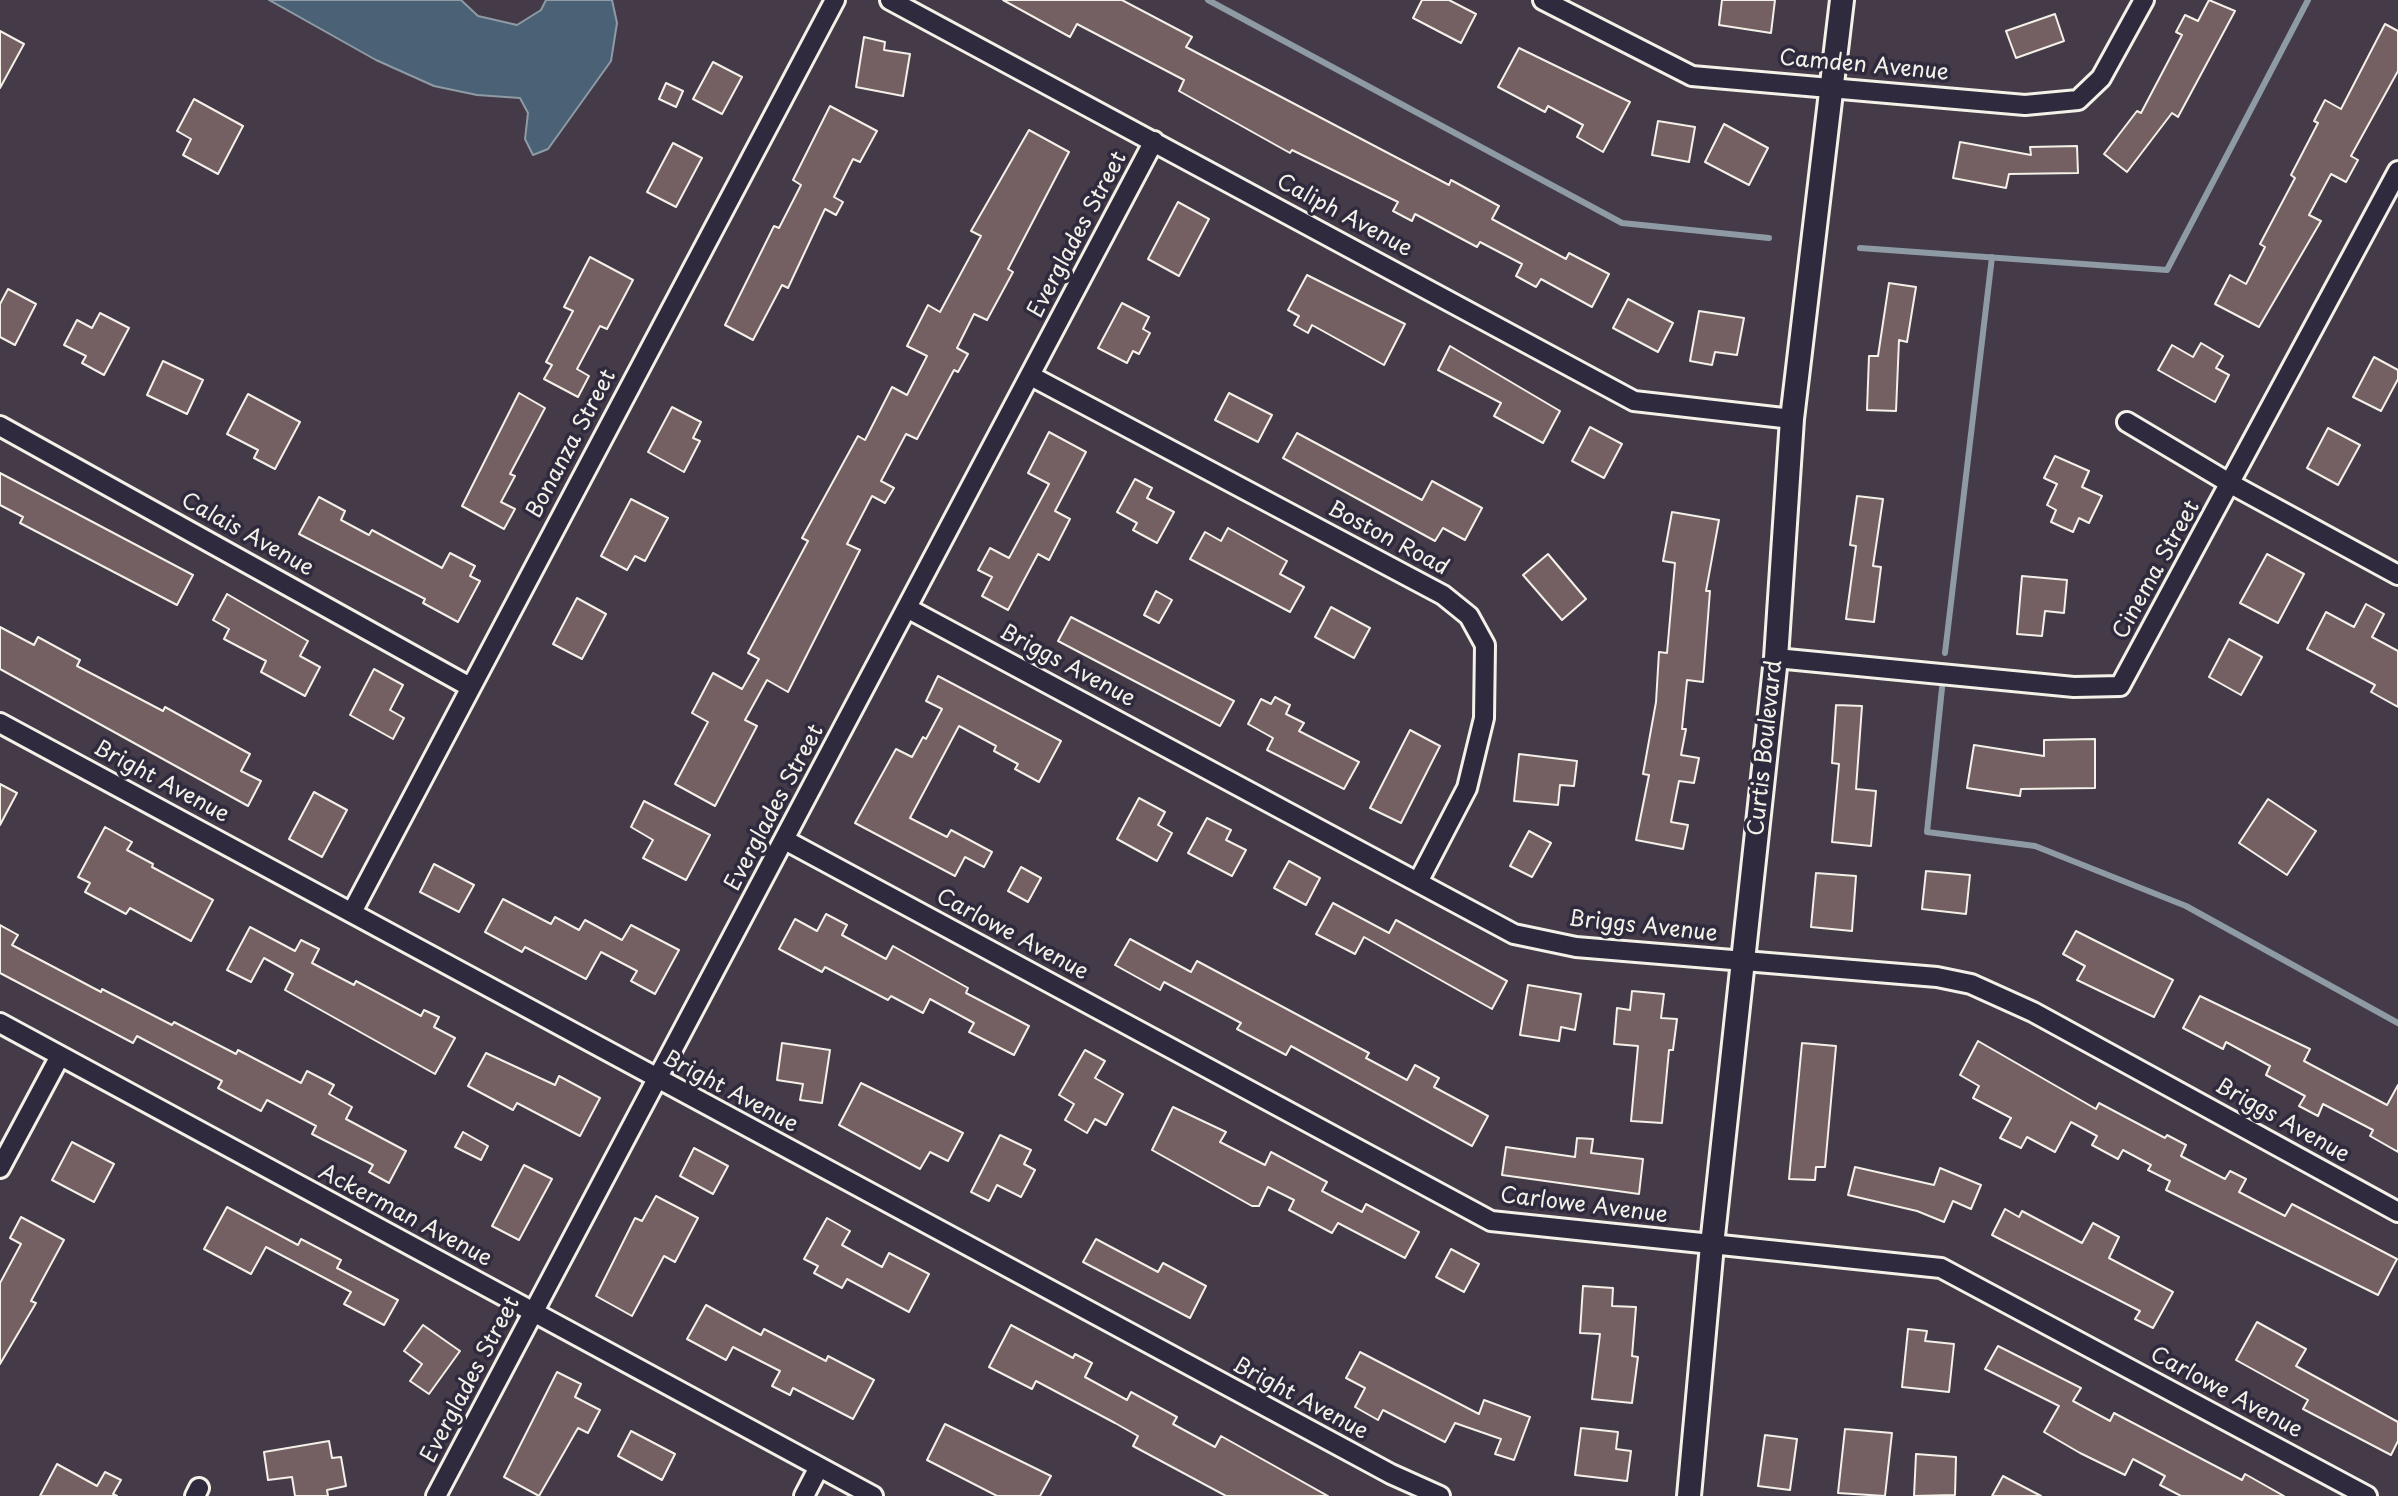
<!DOCTYPE html>
<style>
body{margin:0}
canvas{display:block;background:#443a48}
</style>
<canvas width="2398" height="1496"></canvas>
<script>
const context = document.querySelector('canvas').getContext('2d');
context.lineJoin = 'round';
function fill(path, color) { context.fillStyle = color; context.fill(path, 'evenodd'); }
const toPath = rows => new Path2D(rows.map(r => 'M' + r).join(''));
function trace(path, color, width, dash) { context.strokeStyle = color; context.lineWidth = width; context.lineCap = dash ? 'butt' : 'round'; context.setLineDash(dash || []); context.stroke(path); }
function label(font, color, halo, rows, align = 'center') {
  context.font = font + ' "Playpen Sans",sans-serif'; context.lineWidth = 7; context.setLineDash([]); context.textBaseline = 'middle'; context.strokeStyle = halo; context.fillStyle = color; for (const [text, x, y, turn = 0] of rows) {
    context.save(); context.translate(x, y); context.rotate((+turn || 0) * Math.PI / 180); context.textAlign = isNaN(turn) ? turn : align; if (halo) context.strokeText(text, 0, 0); context.fillText(text, 0, 0); context.restore();
  }
}
const water = toPath([
 [269,0,461,0,478,16,517,25,541,10,546,0,612,0,617,23,611,61,548,149,533,155,525,139,528,113,520,98,477,95,434,86,376,60,269,0]
]);
fill(water, '#4b6176');
trace(water, '#8f9ba4', 2);
trace(toPath([
 [1208,0,1622,223,1769,238],
 [1860,248,2167,270,2308,0],
 [1945,653,1992,257],
 [1942,688,1927,832,2035,846,2186,906,2398,1023]
]), '#8f9ba4', 6);
const building = toPath([
 [1003,0,1122,0,1192,37,1186,47,1449,185,1451,180,1499,206,1492,219,1566,259,1569,253,1609,274,1592,307,1541,279,1536,287,1516,276,1522,264,1480,242,1477,247,1415,214,1412,221,1393,211,1398,202,1292,150,1290,153,1179,91,1184,80,1077,24,1070,37,1003,0],
 [1422,0,1449,0,1476,14,1461,43,1413,18,1422,0],
 [1722,0,1775,0,1771,33,1719,25,1722,0],
 [2209,0,2235,11,2178,117,2172,113,2127,172,2104,154,2137,111,2141,113,2182,35,2176,32,2185,15,2198,21,2209,0],
 [2055,14,2064,41,2016,58,2006,31,2055,14],
 [2385,24,2398,31,2398,71,2351,156,2358,160,2346,182,2331,174,2309,215,2321,221,2259,327,2215,304,2230,275,2246,284,2265,247,2260,244,2295,178,2291,175,2318,123,2314,121,2325,100,2341,109,2385,24],
 [0,31,24,44,0,88,0,31],
 [864,37,885,42,884,50,910,54,903,96,856,87,864,37],
 [1519,48,1630,102,1603,152,1577,137,1583,125,1548,106,1545,112,1498,87,1519,48],
 [713,62,742,77,722,114,693,99,713,62],
 [666,83,683,91,676,107,659,99,666,83],
 [194,99,243,126,218,174,183,155,191,139,177,131,194,99],
 [830,106,877,131,860,162,853,159,834,197,843,202,836,215,825,209,788,288,782,285,753,340,725,325,774,226,779,228,801,185,793,180,830,106],
 [1658,121,1695,127,1689,162,1652,155,1658,121],
 [1724,124,1768,148,1749,185,1705,162,1724,124],
 [1029,130,1069,152,1008,269,1013,272,987,320,974,314,957,348,968,354,958,372,954,370,917,439,906,434,881,481,894,488,885,503,872,496,847,544,860,550,788,692,767,680,745,720,757,726,715,806,675,784,708,722,692,713,713,673,742,689,759,659,748,653,808,541,802,538,858,436,865,440,892,387,907,395,927,356,907,346,928,305,940,312,981,236,971,231,1029,130],
 [1960,142,2031,155,2030,147,2077,146,2078,173,2009,174,2006,188,1953,178,1960,142],
 [673,143,702,158,676,207,647,192,673,143],
 [1178,202,1209,219,1179,276,1148,259,1178,202],
 [590,257,633,280,607,329,600,326,577,369,589,376,578,397,544,379,552,365,546,362,573,311,564,307,590,257],
 [1307,275,1405,324,1384,365,1312,325,1308,333,1294,325,1299,316,1288,310,1307,275],
 [1889,283,1916,287,1907,342,1899,340,1896,411,1867,410,1869,356,1878,356,1889,283],
 [8,289,36,304,15,345,0,337,0,304,8,289],
 [1628,299,1673,323,1658,352,1613,328,1628,299],
 [1122,303,1149,317,1143,329,1150,333,1139,354,1133,351,1127,363,1098,348,1122,303],
 [1699,311,1744,318,1737,355,1715,352,1712,365,1690,361,1699,311],
 [100,313,129,328,104,375,82,363,86,356,64,345,77,320,92,328,100,313],
 [2201,343,2223,356,2216,368,2229,375,2215,402,2158,370,2172,345,2193,357,2201,343],
 [1450,346,1560,411,1543,443,1494,416,1501,403,1438,370,1450,346],
 [2374,357,2398,370,2398,379,2381,411,2353,397,2374,357],
 [163,361,203,380,187,414,147,395,163,361],
 [519,393,545,408,510,474,515,476,501,502,515,509,504,529,462,506,519,393],
 [1229,393,1272,415,1258,442,1215,420,1229,393],
 [248,394,300,422,275,469,254,458,258,450,227,434,248,394],
 [672,407,701,422,693,438,700,441,684,472,648,452,672,407],
 [1590,427,1622,444,1604,478,1572,461,1590,427],
 [2328,428,2360,445,2338,485,2307,468,2328,428],
 [1049,432,1086,452,1055,511,1070,519,1049,560,1038,554,1008,610,982,596,992,577,978,570,990,548,1009,558,1049,484,1028,473,1049,432],
 [1297,433,1422,500,1432,481,1482,508,1465,540,1443,528,1435,541,1283,458,1297,433],
 [2055,456,2089,471,2082,487,2102,496,2089,523,2079,518,2073,532,2051,522,2056,510,2047,505,2057,484,2044,478,2055,456],
 [0,473,193,575,177,605,20,523,23,517,0,505,0,473],
 [1135,479,1152,488,1147,498,1174,512,1157,543,1133,530,1137,523,1117,512,1135,479],
 [1857,496,1883,499,1873,566,1881,567,1874,622,1846,619,1856,546,1850,545,1857,496],
 [319,497,345,511,341,520,369,535,372,530,442,568,450,553,475,566,470,576,480,581,458,622,423,603,425,599,299,534,319,497],
 [631,499,668,518,645,561,635,556,627,570,601,556,631,499],
 [1672,512,1719,520,1706,591,1710,591,1703,682,1687,680,1682,729,1686,729,1681,755,1699,758,1694,783,1679,781,1671,822,1688,825,1683,849,1636,840,1649,775,1643,774,1656,702,1659,652,1667,653,1675,563,1663,561,1672,512],
 [1228,528,1287,561,1280,574,1304,587,1290,612,1190,559,1205,532,1221,541,1228,528],
 [1548,554,1586,599,1562,620,1523,575,1548,554],
 [2267,554,2304,574,2278,623,2240,603,2267,554],
 [2022,576,2067,580,2064,613,2045,611,2042,636,2017,634,2022,576],
 [1156,591,1172,600,1159,623,1144,615,1156,591],
 [227,594,308,641,300,656,320,667,305,696,261,672,266,661,224,639,229,629,213,620,227,594],
 [577,598,606,614,582,659,553,644,577,598],
 [2366,604,2384,614,2372,637,2398,651,2398,707,2371,692,2375,685,2307,649,2326,612,2354,627,2366,604],
 [1331,607,1370,628,1354,658,1315,637,1331,607],
 [1071,617,1234,701,1220,726,1058,641,1071,617],
 [0,627,34,645,38,637,80,660,77,666,163,711,165,707,250,754,241,771,261,781,248,806,0,669,0,627],
 [2229,639,2262,657,2241,695,2209,677,2229,639],
 [374,669,403,685,390,710,404,718,393,739,350,715,374,669],
 [938,676,1061,741,1039,782,1015,769,1018,764,994,751,996,746,959,726,910,818,947,837,951,830,992,852,984,867,965,857,955,876,855,823,896,749,912,757,923,737,926,739,942,709,926,701,938,676],
 [1275,697,1290,705,1286,714,1304,723,1299,731,1359,762,1344,789,1267,750,1273,738,1248,724,1261,699,1271,704,1275,697],
 [1836,705,1862,706,1856,789,1876,791,1871,846,1832,842,1839,764,1832,763,1836,705],
 [1410,730,1440,746,1401,823,1370,808,1410,730],
 [2095,739,2095,788,2021,789,2020,796,1967,788,1974,745,2044,756,2044,740,2095,739],
 [1519,754,1577,761,1574,786,1560,785,1558,805,1514,801,1519,754],
 [0,784,17,793,0,825,0,784],
 [314,792,347,810,322,857,289,839,314,792],
 [1139,798,1165,812,1158,825,1172,833,1157,861,1117,839,1139,798],
 [2268,799,2316,831,2287,875,2239,843,2268,799],
 [644,801,710,835,686,880,643,858,653,840,631,827,644,801],
 [1207,818,1231,830,1226,840,1246,850,1232,876,1188,853,1207,818],
 [105,827,132,842,127,850,153,864,152,867,213,900,191,941,130,908,126,914,85,892,90,883,78,877,105,827],
 [1529,831,1551,843,1532,877,1510,866,1529,831],
 [1289,861,1320,878,1306,905,1274,888,1289,861],
 [434,864,474,885,459,912,420,892,434,864],
 [1021,867,1041,878,1028,902,1008,891,1021,867],
 [1926,871,1970,875,1966,914,1922,909,1926,871],
 [1816,873,1856,876,1852,931,1811,927,1816,873],
 [503,899,551,924,555,917,579,930,585,920,622,940,631,925,679,950,655,994,631,981,637,971,601,952,586,979,525,947,522,952,485,932,503,899],
 [1333,903,1389,933,1396,920,1507,981,1492,1009,1364,937,1355,954,1316,934,1333,903],
 [826,914,847,925,842,935,886,959,893,946,968,988,966,993,1029,1026,1014,1055,969,1032,974,1023,930,999,923,1013,891,996,888,1000,825,967,822,972,779,949,795,919,817,931,826,914],
 [0,925,18,935,12,945,101,992,102,989,172,1025,174,1022,236,1054,238,1050,301,1083,307,1071,334,1085,329,1094,352,1107,346,1119,406,1151,389,1183,369,1172,373,1165,312,1134,316,1126,267,1100,261,1111,218,1088,222,1081,137,1036,133,1043,0,973,0,925],
 [250,927,295,951,301,940,319,949,312,963,354,985,356,981,421,1016,424,1010,439,1017,434,1027,455,1038,435,1074,285,990,293,974,264,958,251,982,227,970,250,927],
 [2076,931,2173,980,2154,1017,2077,980,2085,966,2063,954,2076,931],
 [1130,939,1191,972,1197,961,1369,1053,1366,1058,1407,1080,1415,1065,1439,1078,1434,1087,1488,1116,1472,1146,1291,1046,1286,1055,1237,1029,1241,1023,1164,982,1160,990,1115,965,1130,939],
 [1528,985,1581,994,1575,1030,1561,1027,1559,1041,1520,1035,1528,985],
 [1632,991,1664,994,1661,1018,1677,1019,1673,1050,1669,1050,1662,1123,1631,1121,1638,1046,1614,1044,1617,1008,1630,1010,1632,991],
 [2200,996,2310,1049,2304,1061,2387,1105,2398,1085,2398,1152,2370,1136,2373,1130,2323,1104,2318,1116,2299,1106,2305,1096,2266,1075,2270,1066,2226,1042,2223,1049,2183,1028,2200,996],
 [1978,1041,2096,1109,2099,1103,2165,1138,2167,1135,2186,1145,2181,1156,2225,1179,2230,1171,2246,1179,2239,1192,2285,1216,2292,1204,2397,1259,2378,1295,2166,1190,2170,1181,2148,1170,2151,1165,2123,1150,2118,1159,2092,1145,2097,1136,2071,1122,2055,1152,2027,1137,2021,1148,2000,1138,2011,1118,1973,1098,1979,1086,1960,1075,1978,1041],
 [782,1043,830,1050,822,1103,800,1100,803,1084,777,1080,782,1043],
 [1802,1043,1836,1046,1825,1167,1816,1167,1815,1180,1789,1179,1802,1043],
 [1085,1050,1105,1061,1095,1078,1123,1094,1106,1125,1095,1119,1087,1133,1065,1120,1074,1104,1059,1095,1085,1050],
 [486,1053,555,1085,559,1076,600,1098,580,1136,517,1103,513,1110,468,1086,486,1053],
 [861,1083,963,1133,948,1161,930,1152,920,1169,839,1125,861,1083],
 [1173,1107,1226,1132,1220,1142,1265,1165,1271,1152,1327,1182,1322,1191,1362,1212,1366,1204,1419,1232,1405,1258,1338,1223,1332,1233,1289,1210,1294,1200,1268,1187,1259,1206,1252,1206,1152,1150,1173,1107],
 [463,1132,488,1146,481,1160,455,1147,463,1132],
 [1000,1135,1031,1150,1024,1164,1035,1170,1021,1197,997,1185,989,1201,971,1192,1000,1135],
 [1577,1138,1593,1139,1591,1153,1643,1159,1639,1194,1502,1175,1506,1147,1575,1157,1577,1138],
 [72,1142,114,1164,94,1202,52,1180,72,1142],
 [694,1148,728,1166,713,1194,680,1176,694,1148],
 [524,1165,552,1179,519,1240,492,1226,524,1165],
 [1855,1167,1934,1185,1940,1168,1981,1185,1971,1209,1953,1201,1944,1222,1917,1211,1848,1195,1855,1167],
 [656,1196,698,1218,675,1262,664,1256,632,1316,596,1296,635,1218,642,1221,656,1196],
 [227,1207,298,1245,301,1239,341,1260,337,1268,398,1300,384,1325,344,1304,351,1292,266,1247,251,1274,204,1249,227,1207],
 [2005,1209,2019,1217,2022,1211,2082,1243,2093,1223,2119,1237,2109,1258,2173,1292,2153,1328,2135,1319,2140,1311,1992,1235,2005,1209],
 [21,1217,64,1240,31,1301,36,1303,0,1364,0,1283,21,1244,10,1238,21,1217],
 [827,1218,850,1231,842,1245,882,1267,889,1253,929,1274,909,1312,847,1279,842,1288,814,1273,818,1266,804,1259,827,1218],
 [1096,1239,1158,1272,1163,1263,1206,1286,1190,1318,1083,1262,1096,1239],
 [1451,1249,1479,1264,1464,1292,1436,1277,1451,1249],
 [1583,1286,1613,1288,1612,1306,1636,1307,1632,1356,1638,1357,1632,1403,1592,1399,1600,1334,1580,1333,1583,1286],
 [706,1305,761,1335,764,1329,826,1361,828,1356,874,1380,853,1419,793,1388,790,1395,772,1386,780,1371,733,1347,726,1360,687,1339,706,1305],
 [2257,1322,2306,1349,2296,1366,2398,1422,2398,1441,2391,1455,2303,1409,2308,1400,2236,1360,2257,1322],
 [423,1325,460,1351,429,1394,410,1381,422,1364,404,1351,423,1325],
 [1011,1325,1073,1358,1075,1354,1092,1363,1085,1377,1127,1400,1131,1392,1177,1417,1173,1424,1215,1447,1221,1436,1328,1496,1226,1496,1133,1446,1138,1436,1115,1423,1036,1381,1032,1389,989,1367,1011,1325],
 [1908,1329,1927,1331,1925,1341,1954,1344,1949,1392,1902,1387,1908,1329],
 [1998,1346,2081,1388,2073,1401,2110,1421,2114,1413,2242,1480,2245,1474,2284,1496,2181,1496,2160,1485,2165,1476,2133,1459,2125,1475,2080,1453,2044,1432,2059,1406,1985,1369,1998,1346],
 [1360,1352,1479,1414,1484,1400,1530,1417,1514,1460,1495,1454,1501,1439,1455,1423,1445,1442,1383,1410,1378,1420,1355,1407,1365,1388,1346,1378,1360,1352],
 [557,1372,581,1384,575,1397,600,1410,588,1433,578,1428,539,1496,504,1477,557,1372],
 [945,1424,1051,1476,1040,1496,997,1496,927,1460,945,1424],
 [1581,1428,1618,1432,1616,1449,1631,1451,1627,1481,1575,1475,1581,1428],
 [1845,1429,1892,1433,1885,1496,1838,1493,1845,1429],
 [631,1431,675,1454,662,1480,618,1456,631,1431],
 [1765,1435,1797,1439,1790,1490,1758,1486,1765,1435],
 [329,1441,332,1458,341,1457,346,1486,327,1490,328,1496,295,1496,292,1477,268,1480,264,1452,329,1441],
 [1916,1454,1956,1457,1955,1495,1914,1496,1916,1454],
 [57,1464,97,1486,105,1472,121,1480,113,1494,117,1496,40,1496,57,1464],
 [2003,1476,2041,1496,1992,1496,2003,1476]
]);
fill(building, '#746062');
trace(building, '#f4f1e8', 2);
const minor = toPath([
 [890,0,1634,401,1792,419],
 [1543,0,1692,76,2025,105,2078,100,2101,78,2144,0],
 [1031,376,1443,595,1469,616,1485,645,1484,718,1467,788,1418,882],
 [2127,422,2231,484,2398,575],
 [0,426,470,687],
 [907,608,1514,934,1576,947,1937,977,1971,984,2033,1012,2398,1212],
 [1776,658,2074,687,2120,686,2398,171],
 [0,723,1391,1474,1440,1496],
 [785,840,1491,1221,1941,1268,2367,1496],
 [352,912,835,0],
 [0,1023,873,1496],
 [0,1168,60,1056],
 [195,1496,199,1488],
 [436,1496,1154,141],
 [804,1496,819,1467]
]);
const tertiary = toPath([
 [1689,1496,1712,1245,1776,658,1792,419,1842,0]
]);
trace(minor, '#f4f1e8', 24);
trace(tertiary, '#f4f1e8', 28);
trace(minor, '#2f2a3d', 18);
trace(tertiary, '#2f2a3d', 22);
label('22px', '#f4f1e8', '#2f2a3d', [
 ["Camden Avenue",1864,66,5],
 ["Caliph Avenue",1344,216,28],
 ["Everglades Street",1078,235,-62],
 ["Bonanza Street",572,444,-62],
 ["Calais Avenue",247,535,29],
 ["Boston Road",1388,539,28],
 ["Cinema Street",2157,570,-61],
 ["Briggs Avenue",1067,666,28],
 ["Curtis Boulevard",1766,748,-84],
 ["Bright Avenue",161,782,28],
 ["Everglades Street",775,808,-62],
 ["Briggs Avenue",1643,927,6],
 ["Carlowe Avenue",1012,935,28],
 ["Bright Avenue",730,1092,28],
 ["Briggs Avenue",2282,1121,29],
 ["Carlowe Avenue",1584,1206,7],
 ["Ackerman Avenue",405,1216,28],
 ["Everglades Street",471,1380,-62],
 ["Carlowe Avenue",2226,1393,28],
 ["Bright Avenue",1300,1399,28]
]);
</script>
